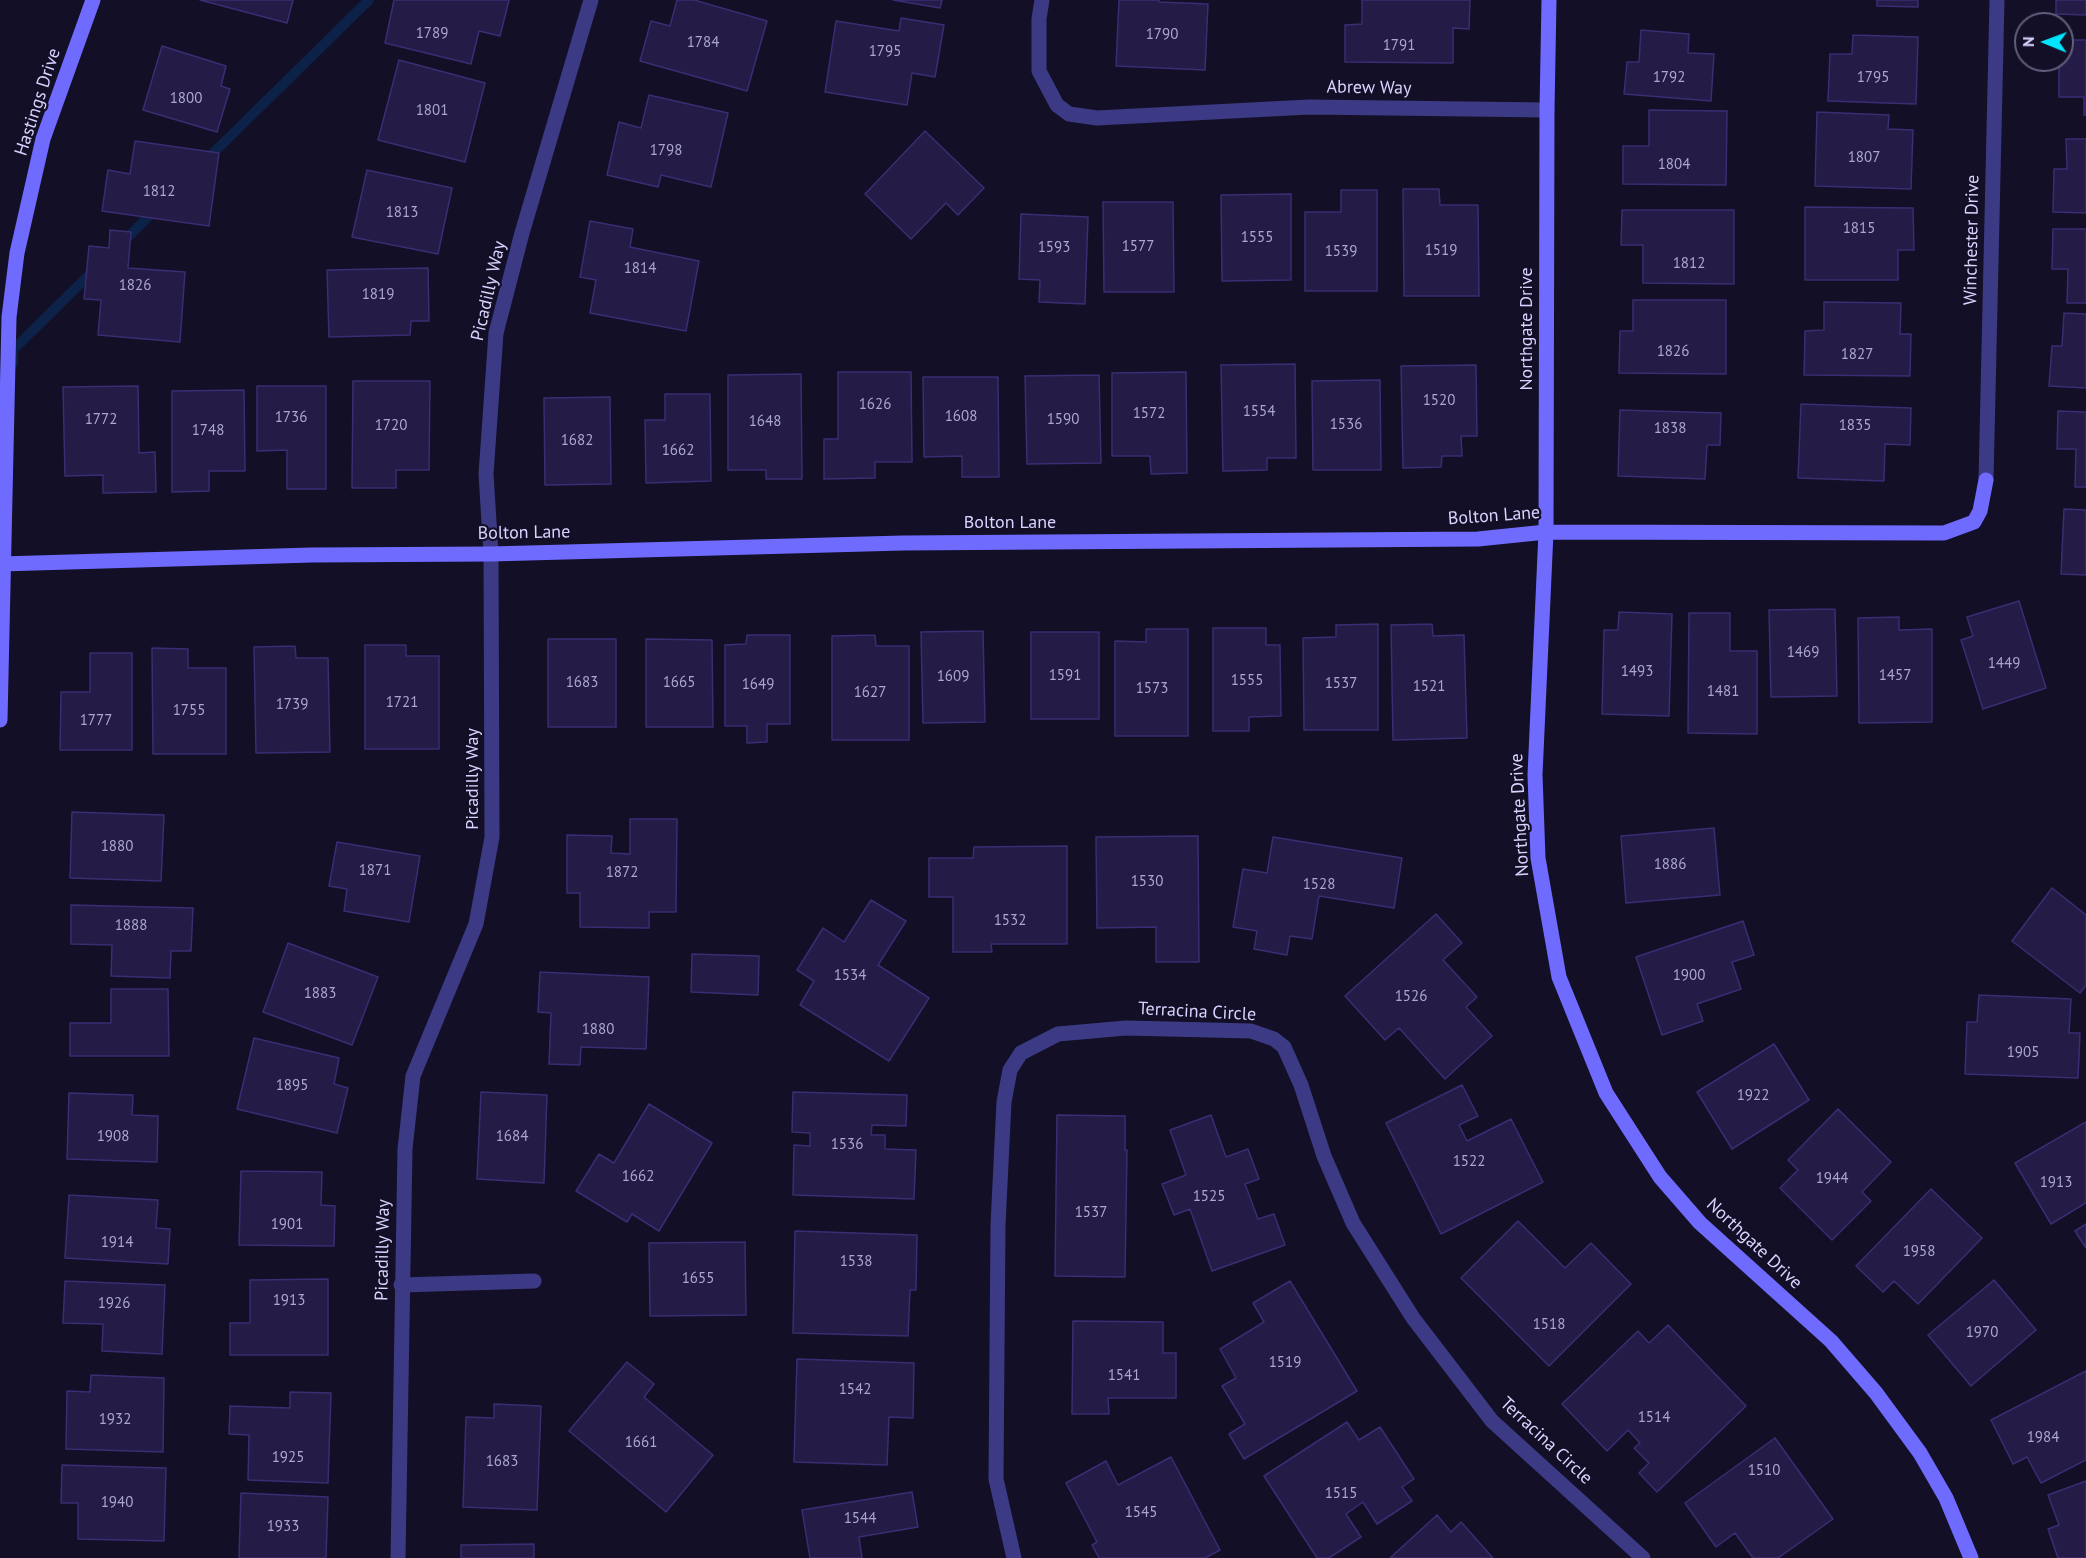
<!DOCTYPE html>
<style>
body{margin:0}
#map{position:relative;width:2086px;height:1558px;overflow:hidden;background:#130f26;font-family:"PT Sans",sans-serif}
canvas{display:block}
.north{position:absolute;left:2014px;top:12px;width:60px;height:60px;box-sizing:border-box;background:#130f26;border:2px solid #625e7d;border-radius:50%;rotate:271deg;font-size:16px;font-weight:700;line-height:24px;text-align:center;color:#d9d4ff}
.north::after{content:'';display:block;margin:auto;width:21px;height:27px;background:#00e5ff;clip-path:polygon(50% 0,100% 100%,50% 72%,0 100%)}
</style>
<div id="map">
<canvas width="2086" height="1558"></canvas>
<div class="north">N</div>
</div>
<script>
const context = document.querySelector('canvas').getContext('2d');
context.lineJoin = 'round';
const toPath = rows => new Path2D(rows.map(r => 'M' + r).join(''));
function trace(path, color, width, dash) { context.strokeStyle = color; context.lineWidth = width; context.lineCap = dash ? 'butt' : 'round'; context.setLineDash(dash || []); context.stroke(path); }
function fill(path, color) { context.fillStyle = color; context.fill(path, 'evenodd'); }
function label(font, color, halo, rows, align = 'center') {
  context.font = font + ' "PT Sans",sans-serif'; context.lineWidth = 4.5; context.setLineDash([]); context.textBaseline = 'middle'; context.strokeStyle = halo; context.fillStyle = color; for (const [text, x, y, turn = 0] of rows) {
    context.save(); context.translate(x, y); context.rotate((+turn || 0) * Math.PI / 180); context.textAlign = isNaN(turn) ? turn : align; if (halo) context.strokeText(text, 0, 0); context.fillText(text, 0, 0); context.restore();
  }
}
trace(toPath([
 [204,162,369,0],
 [121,244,157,208],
 [0,374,13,363,13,350,95,269]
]), '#0c2248', 10);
const building = toPath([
 [200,0,293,0,287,23,200,0],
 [394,0,509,0,500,36,479,31,471,64,385,43,394,0],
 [677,0,694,0,767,21,747,91,640,61,651,21,670,26,677,0],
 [893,0,942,0,940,8,893,0],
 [1119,0,1159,0,1159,2,1208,4,1205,70,1116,66,1119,0],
 [1362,0,1470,0,1469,29,1453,28,1453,63,1345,62,1345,25,1362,24,1362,0],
 [1877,0,1918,0,1918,7,1877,6,1877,0],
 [2056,0,2086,0,2086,15,2056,14,2056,0],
 [901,18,944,25,935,77,912,73,907,105,825,92,836,21,899,31,901,18],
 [1641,30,1689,34,1688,53,1714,54,1711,101,1624,94,1627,62,1639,62,1641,30],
 [1853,35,1918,37,1916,104,1828,101,1830,54,1852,54,1853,35],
 [2062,40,2086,40,2086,115,2084,115,2084,97,2059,97,2059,60,2062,60,2062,40],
 [162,46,226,66,221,86,230,89,217,132,143,110,162,46],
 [399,60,485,83,465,162,378,140,399,60],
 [649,95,728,113,711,187,661,175,658,187,607,175,619,122,641,128,649,95],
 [1649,110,1727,111,1726,185,1623,184,1623,146,1649,146,1649,110],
 [1817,112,1889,115,1888,129,1913,130,1911,189,1815,186,1817,112],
 [925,131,984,188,958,215,946,203,911,239,865,194,925,131],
 [2066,139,2086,139,2086,213,2053,212,2054,169,2067,169,2066,139],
 [135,141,219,153,209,226,102,211,108,170,130,174,135,141],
 [367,170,452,188,438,254,352,237,367,170],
 [1403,189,1439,189,1440,205,1478,205,1479,296,1404,296,1403,189],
 [1341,190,1377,190,1377,291,1305,291,1305,212,1341,212,1341,190],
 [1291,194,1291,280,1222,281,1221,195,1291,194],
 [1103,202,1173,202,1174,292,1104,292,1103,202],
 [1805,207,1913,208,1914,250,1898,250,1898,280,1805,280,1805,207],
 [1622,210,1734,210,1734,284,1643,283,1643,245,1621,245,1622,210],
 [1021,214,1088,217,1085,304,1039,302,1040,280,1019,279,1021,214],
 [590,221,633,229,630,247,699,261,686,331,590,313,596,280,580,277,590,221],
 [2053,229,2086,229,2086,303,2067,303,2068,269,2052,269,2053,229],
 [110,230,131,232,128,268,185,272,180,342,98,335,101,300,84,299,89,246,109,248,110,230],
 [428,268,429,321,411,321,410,335,329,337,327,270,428,268],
 [1633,300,1726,300,1726,374,1619,373,1620,331,1633,331,1633,300],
 [1824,302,1901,303,1900,334,1911,334,1910,376,1804,375,1805,331,1824,330,1824,302],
 [2064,313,2086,314,2086,388,2049,386,2052,346,2062,346,2064,313],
 [1295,364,1296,458,1267,458,1267,470,1223,471,1221,365,1295,364],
 [1476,365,1477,436,1461,436,1462,456,1442,456,1441,467,1403,468,1401,366,1476,365],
 [838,372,911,372,912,462,875,462,875,478,824,479,824,439,838,439,838,372],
 [1186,372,1187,473,1151,474,1150,456,1112,456,1112,373,1186,372],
 [801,374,802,479,766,479,766,470,728,470,728,375,801,374],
 [1099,375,1101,463,1027,464,1025,376,1099,375],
 [923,377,998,377,999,477,962,477,962,456,924,457,923,377],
 [1380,380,1381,470,1313,470,1312,381,1380,380],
 [353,381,430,381,429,470,396,470,396,488,352,488,353,381],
 [138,386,139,453,155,452,156,492,103,493,103,475,65,476,63,387,138,386],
 [257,386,326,386,326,489,287,489,287,450,257,451,257,386],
 [244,390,245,471,209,471,209,491,172,492,172,391,244,390],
 [665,394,710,394,711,481,646,483,645,420,665,420,665,394],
 [610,397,611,484,545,485,544,398,610,397],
 [1801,404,1911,408,1910,445,1885,444,1884,481,1798,478,1801,404],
 [1620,410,1721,413,1720,445,1707,445,1705,479,1618,476,1620,410],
 [2058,411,2086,412,2086,487,2075,487,2076,449,2057,449,2058,411],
 [2064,509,2086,510,2086,575,2061,574,2064,509],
 [2019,601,2046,688,1983,709,1961,640,1973,636,1967,617,2019,601],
 [1835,609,1837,696,1771,697,1769,610,1835,609],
 [1619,612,1672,614,1669,716,1602,714,1604,630,1618,630,1619,612],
 [1689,613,1730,613,1730,651,1757,651,1757,734,1688,733,1689,613],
 [1899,617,1899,630,1932,629,1932,722,1859,723,1858,618,1899,617],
 [1378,624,1378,730,1304,730,1303,638,1336,637,1336,625,1378,624],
 [1432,624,1433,636,1464,635,1467,738,1393,740,1391,625,1432,624],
 [1213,628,1266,628,1266,645,1280,645,1281,716,1249,717,1249,731,1213,731,1213,628],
 [1146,629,1188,629,1188,736,1115,736,1115,641,1146,642,1146,629],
 [983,631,985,722,923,723,921,632,983,631],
 [1031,632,1099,632,1099,719,1031,719,1031,632],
 [747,635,790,635,790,724,767,724,767,742,747,743,747,726,725,726,725,645,746,644,747,635],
 [875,635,876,646,909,646,909,740,832,740,832,636,875,635],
 [548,639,616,639,616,727,548,727,548,639],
 [646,639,712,640,713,727,646,727,646,639],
 [365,645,406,645,406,656,439,656,439,749,365,749,365,645],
 [295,646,296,658,328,658,330,752,256,753,254,647,295,646],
 [152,648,188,649,188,668,226,668,226,754,153,754,152,648],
 [90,653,132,653,132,750,60,750,61,692,90,692,90,653],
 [72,812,164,815,161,881,70,878,72,812],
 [630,819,677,819,676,912,649,912,649,928,580,927,580,893,567,893,567,835,612,836,611,853,630,854,630,819],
 [1714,828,1720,895,1626,903,1621,836,1714,828],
 [1198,836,1199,962,1156,962,1156,927,1097,928,1096,837,1198,836],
 [1273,837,1402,858,1394,908,1319,896,1312,939,1290,936,1287,955,1254,949,1257,931,1233,927,1243,869,1267,873,1273,837],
 [337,842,420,856,409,922,344,911,347,889,329,886,337,842],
 [1067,846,1067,944,991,944,992,952,953,952,953,897,929,897,929,858,973,858,974,847,1067,846],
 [2052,888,2086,915,2086,985,2080,993,2012,941,2052,888],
 [871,900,906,921,878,965,929,998,889,1061,800,1005,814,981,797,970,823,928,844,942,871,900],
 [71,905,193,908,191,951,171,951,170,978,111,976,112,945,71,944,71,905],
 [1436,914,1462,943,1443,960,1477,997,1466,1007,1492,1036,1445,1079,1399,1028,1385,1040,1345,996,1436,914],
 [1743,921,1754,955,1732,962,1741,989,1697,1004,1703,1021,1662,1035,1636,957,1743,921],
 [288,943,378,977,352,1045,263,1012,288,943],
 [692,954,759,956,758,995,691,992,692,954],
 [540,972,649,977,646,1049,581,1047,580,1065,549,1064,551,1013,538,1012,540,972],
 [111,989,168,989,169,1056,70,1056,70,1023,111,1023,111,989],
 [1979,995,2071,999,2069,1033,2080,1033,2078,1078,1965,1074,1967,1022,1977,1022,1979,995],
 [254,1038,339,1058,334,1084,348,1088,337,1133,237,1109,254,1038],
 [1774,1044,1809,1100,1732,1149,1697,1092,1774,1044],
 [1462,1085,1478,1116,1459,1125,1467,1141,1511,1119,1543,1182,1441,1234,1386,1123,1462,1085],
 [481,1092,547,1095,544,1183,477,1179,481,1092],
 [793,1092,907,1095,906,1126,872,1125,871,1135,885,1135,885,1149,916,1150,914,1199,793,1195,794,1145,810,1146,810,1133,792,1132,793,1092],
 [69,1093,133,1095,132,1115,158,1116,157,1162,67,1159,69,1093],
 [649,1104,712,1143,659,1231,632,1214,627,1222,576,1191,599,1154,614,1163,649,1104],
 [1838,1109,1891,1162,1862,1192,1871,1201,1832,1240,1780,1188,1798,1170,1788,1160,1838,1109],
 [1057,1115,1125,1116,1125,1150,1127,1150,1125,1277,1055,1276,1057,1115],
 [1211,1115,1226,1157,1248,1149,1259,1179,1245,1184,1258,1219,1274,1214,1285,1245,1212,1271,1190,1209,1174,1215,1162,1184,1186,1175,1170,1130,1211,1115],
 [2086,1122,2086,1203,2051,1224,2015,1163,2086,1122],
 [241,1171,322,1172,321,1205,335,1206,334,1246,239,1245,241,1171],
 [1931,1189,1982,1238,1918,1304,1894,1281,1883,1292,1856,1266,1931,1189],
 [69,1195,158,1200,156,1228,170,1229,168,1264,65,1258,69,1195],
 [1518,1221,1565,1268,1591,1243,1631,1284,1549,1366,1461,1278,1518,1221],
 [2086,1224,2086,1248,2075,1231,2086,1224],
 [795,1231,917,1235,916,1290,910,1290,908,1336,793,1333,795,1231],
 [745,1242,746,1315,650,1316,649,1243,745,1242],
 [328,1279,328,1355,230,1355,230,1323,250,1323,250,1280,328,1279],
 [1994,1280,2036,1330,1971,1386,1928,1335,1994,1280],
 [65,1281,165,1285,162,1354,102,1351,103,1324,63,1323,65,1281],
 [1290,1281,1357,1391,1244,1459,1229,1434,1245,1424,1222,1386,1236,1378,1220,1349,1264,1322,1253,1303,1290,1281],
 [1073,1321,1163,1322,1163,1353,1176,1353,1176,1398,1108,1398,1109,1414,1072,1414,1073,1321],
 [1668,1325,1746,1406,1657,1492,1639,1473,1649,1463,1634,1448,1640,1443,1628,1430,1607,1451,1562,1404,1638,1331,1649,1343,1668,1325],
 [797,1359,914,1363,913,1418,889,1417,887,1465,794,1462,797,1359],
 [627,1362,654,1384,644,1397,713,1455,666,1512,569,1431,627,1362],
 [2086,1371,2086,1460,2041,1483,2027,1457,2013,1464,1991,1420,2086,1371],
 [91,1375,164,1378,163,1452,66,1449,67,1391,90,1392,91,1375],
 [290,1392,331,1393,328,1483,248,1480,249,1435,229,1434,230,1406,290,1408,290,1392],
 [494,1404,541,1406,537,1510,463,1507,466,1417,494,1418,494,1404],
 [1347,1422,1359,1440,1380,1427,1414,1479,1402,1487,1412,1501,1377,1524,1363,1502,1346,1514,1361,1537,1329,1558,1317,1558,1264,1476,1347,1422],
 [1775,1438,1833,1519,1778,1558,1753,1558,1735,1533,1716,1547,1685,1503,1775,1438],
 [1171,1457,1220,1550,1205,1558,1099,1558,1092,1545,1097,1542,1066,1483,1106,1461,1118,1485,1171,1457],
 [62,1465,166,1468,164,1541,78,1539,78,1503,61,1503,62,1465],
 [2086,1481,2086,1558,2058,1558,2048,1529,2059,1525,2048,1495,2086,1481],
 [912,1492,918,1527,859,1537,862,1558,810,1558,802,1510,912,1492],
 [241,1493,328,1497,326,1558,239,1558,241,1493],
 [1437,1515,1451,1532,1461,1522,1493,1558,1390,1558,1437,1515],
 [534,1544,534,1558,461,1558,461,1545,534,1544]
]);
fill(building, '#241b47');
trace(building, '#3b2d73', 1.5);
trace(toPath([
 [1042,0,1039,19,1039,71,1057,105,1069,114,1097,118,1309,107,1547,110],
 [1986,480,1997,0],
 [401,1285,534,1281],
 [398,1558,405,1149,413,1076,476,924,492,837,491,554,486,474,496,333,522,233,591,0],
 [1014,1558,996,1479,998,1225,1004,1102,1010,1070,1021,1053,1058,1034,1126,1028,1251,1031,1274,1039,1284,1047,1301,1085,1324,1156,1353,1223,1413,1318,1492,1421,1643,1558]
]), '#3d3a85', 15);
trace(toPath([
 [1549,0,1547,110,1546,532,1535,775,1538,858,1559,977,1606,1093,1660,1177,1700,1223,1831,1341,1876,1393,1920,1453,1946,1498,1971,1558],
 [0,564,312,555,491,554,903,543,1478,539,1546,532,1944,533,1974,522,1980,511,1986,480],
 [0,720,9,317,17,253,43,139,93,0]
]), '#6f6bff', 15);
label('15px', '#aca6d1', null, [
 ["1789",432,34],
 ["1790",1162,35],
 ["1784",703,43],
 ["1791",1399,46],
 ["1795",885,52],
 ["1792",1669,78],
 ["1795",1873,78],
 ["1800",186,99],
 ["1801",432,111],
 ["1798",666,151],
 ["1807",1864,158],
 ["1804",1674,165],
 ["1812",159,192],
 ["1813",402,213],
 ["1815",1859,229],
 ["1555",1257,238],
 ["1577",1138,247],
 ["1593",1054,248],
 ["1519",1441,251],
 ["1539",1341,252],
 ["1812",1689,264],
 ["1814",640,269],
 ["1826",135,286],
 ["1819",378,295],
 ["1826",1673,352],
 ["1827",1857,355],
 ["1520",1439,401],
 ["1626",875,405],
 ["1554",1259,412],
 ["1572",1149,414],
 ["1608",961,417],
 ["1736",291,418],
 ["1772",101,420],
 ["1590",1063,420],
 ["1648",765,422],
 ["1536",1346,425],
 ["1720",391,426],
 ["1835",1855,426],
 ["1838",1670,429],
 ["1748",208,431],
 ["1682",577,441],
 ["1662",678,451],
 ["1469",1803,653],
 ["1449",2004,664],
 ["1493",1637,672],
 ["1591",1065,676],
 ["1457",1895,676],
 ["1609",953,677],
 ["1555",1247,681],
 ["1683",582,683],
 ["1665",679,683],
 ["1537",1341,684],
 ["1649",758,685],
 ["1521",1429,687],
 ["1573",1152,689],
 ["1481",1723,692],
 ["1627",870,693],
 ["1721",402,703],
 ["1739",292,705],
 ["1755",189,711],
 ["1777",96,721],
 ["1880",117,847],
 ["1886",1670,865],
 ["1871",375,871],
 ["1872",622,873],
 ["1530",1147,882],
 ["1528",1319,885],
 ["1532",1010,921],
 ["1888",131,926],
 ["1534",850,976],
 ["1900",1689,976],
 ["1883",320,994],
 ["1526",1411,997],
 ["1880",598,1030],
 ["1905",2023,1053],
 ["1895",292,1086],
 ["1922",1753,1096],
 ["1908",113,1137],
 ["1684",512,1137],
 ["1536",847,1145],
 ["1522",1469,1162],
 ["1662",638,1177],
 ["1944",1832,1179],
 ["1913",2056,1183],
 ["1525",1209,1197],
 ["1537",1091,1213],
 ["1901",287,1225],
 ["1914",117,1243],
 ["1958",1919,1252],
 ["1538",856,1262],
 ["1655",698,1279],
 ["1913",289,1301],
 ["1926",114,1304],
 ["1518",1549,1325],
 ["1970",1982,1333],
 ["1519",1285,1363],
 ["1541",1124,1376],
 ["1542",855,1390],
 ["1514",1654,1418],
 ["1932",115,1420],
 ["1984",2043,1438],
 ["1661",641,1443],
 ["1925",288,1458],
 ["1683",502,1462],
 ["1510",1764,1471],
 ["1515",1341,1494],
 ["1940",117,1503],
 ["1545",1141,1513],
 ["1544",860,1519],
 ["1933",283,1527]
]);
label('18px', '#d9d4ff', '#130f26', [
 ["Abrew Way",1369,88,1],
 ["Hastings Drive",38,102,-72],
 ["Winchester Drive",1972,240,-89],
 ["Picadilly Way",489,291,-77],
 ["Northgate Drive",1527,329,-90],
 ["Bolton Lane",1494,516,-4],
 ["Bolton Lane",1010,523],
 ["Bolton Lane",524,533,-1],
 ["Picadilly Way",473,779,-90],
 ["Northgate Drive",1520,815,-93],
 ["Terracina Circle",1197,1012,3],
 ["Northgate Drive",1754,1244,43],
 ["Picadilly Way",383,1250,-89],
 ["Terracina Circle",1546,1441,43]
]);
</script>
